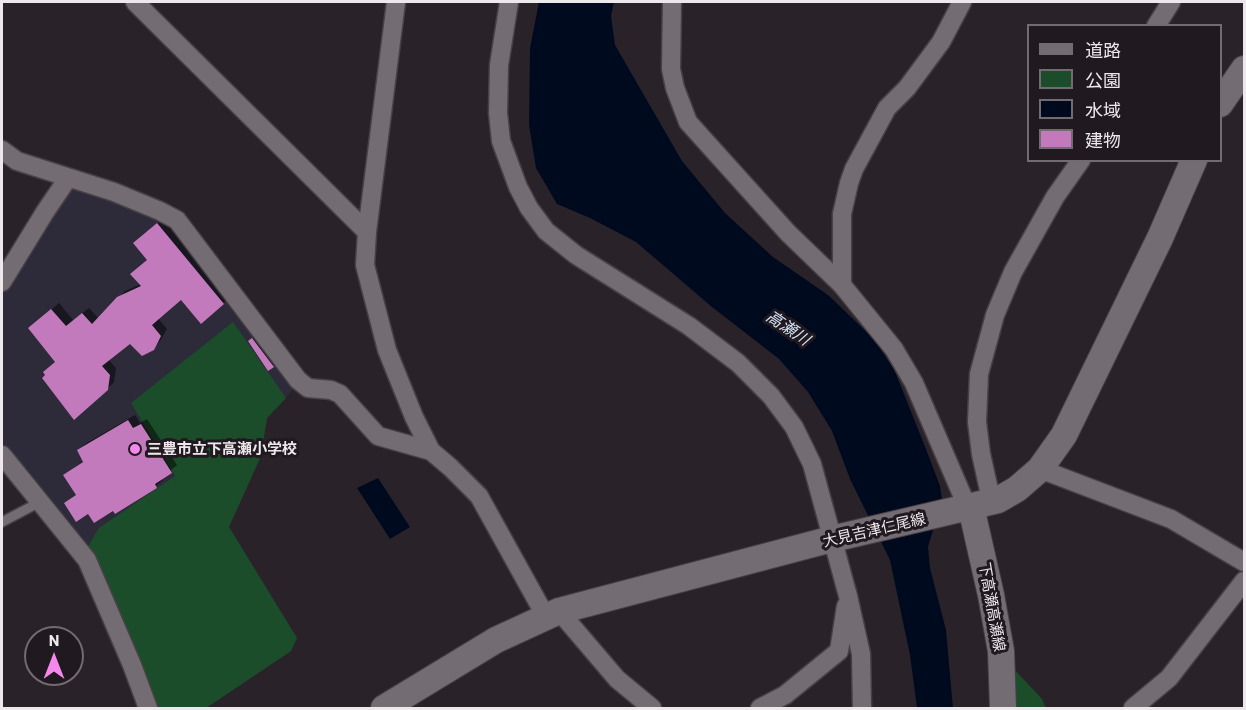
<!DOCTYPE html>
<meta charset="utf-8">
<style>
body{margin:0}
#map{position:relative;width:1246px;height:710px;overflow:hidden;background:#292329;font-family:Barlow,"Noto Sans JP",sans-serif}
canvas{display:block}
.frame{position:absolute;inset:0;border:3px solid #ede8ec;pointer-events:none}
.legend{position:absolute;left:1027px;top:24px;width:195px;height:138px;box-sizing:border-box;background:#20191f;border:2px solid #726c71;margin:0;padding:8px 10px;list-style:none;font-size:18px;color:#ede8ec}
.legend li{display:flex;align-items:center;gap:12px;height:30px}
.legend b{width:30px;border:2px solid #726c71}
.north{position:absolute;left:24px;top:626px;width:60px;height:60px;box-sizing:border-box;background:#20191f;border:2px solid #726c71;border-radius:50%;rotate:0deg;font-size:16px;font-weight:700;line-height:24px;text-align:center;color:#ede8ec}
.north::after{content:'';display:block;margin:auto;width:21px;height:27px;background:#f688ed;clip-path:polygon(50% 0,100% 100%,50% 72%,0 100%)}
</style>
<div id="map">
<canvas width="1246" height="710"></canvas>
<div class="frame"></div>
<ul class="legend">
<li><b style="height:8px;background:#746c73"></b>道路</li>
<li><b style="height:16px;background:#1b4d2a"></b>公園</li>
<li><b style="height:16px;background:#000a1f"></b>水域</li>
<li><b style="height:16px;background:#c37abd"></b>建物</li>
</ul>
<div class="north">N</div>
</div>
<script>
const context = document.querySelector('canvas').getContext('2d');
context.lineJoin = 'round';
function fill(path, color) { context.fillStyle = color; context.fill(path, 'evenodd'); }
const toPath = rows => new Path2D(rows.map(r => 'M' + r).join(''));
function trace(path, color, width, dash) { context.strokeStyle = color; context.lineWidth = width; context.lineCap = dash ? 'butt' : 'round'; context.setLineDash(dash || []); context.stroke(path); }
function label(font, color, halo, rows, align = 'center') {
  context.font = font + ' Barlow,"Noto Sans JP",sans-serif'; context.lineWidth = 6; context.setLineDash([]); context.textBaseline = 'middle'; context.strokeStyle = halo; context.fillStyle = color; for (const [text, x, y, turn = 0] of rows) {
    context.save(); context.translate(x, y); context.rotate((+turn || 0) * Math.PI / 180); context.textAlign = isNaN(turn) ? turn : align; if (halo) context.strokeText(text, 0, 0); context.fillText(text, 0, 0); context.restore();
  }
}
fill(toPath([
 [73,184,165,218,296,386,267,418,261,456,229,527,297,638,291,651,206,708,64,515,2,442,2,294]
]), '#2d2a3a');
fill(toPath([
 [233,322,286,398,267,418,261,456,229,527,297,638,291,651,206,708,156,708,88,546,99,528,175,476,131,403],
 [1011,666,1042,699,1046,708,1010,708]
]), '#1b4d2a');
fill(toPath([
 [539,2,614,2,611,16,615,45,682,161,725,213,773,257,828,295,874,339,894,369,926,449,940,486,942,500,928,547,930,568,946,630,953,708,917,708,910,655,890,560,850,479,832,431,808,392,779,359,712,307,636,242,590,218,557,204,536,168,529,125,530,48],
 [378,478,410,527,390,539,357,488]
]), '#000a1f');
fill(toPath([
 [164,218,230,297,201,322,181,298,158,318,167,329,160,341,153,348,130,342,108,359,116,368,114,382,107,389,57,362,37,322,59,303,73,320,89,308,99,319,125,291,141,284,148,259,141,236],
 [257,335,277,362,273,366,249,342],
 [135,415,140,423,147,419,177,465,161,478,163,480,156,486,116,512,114,509,89,512,66,503,77,494,65,475,84,460,78,451,85,444]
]), '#0007');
fill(toPath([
 [157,223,224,304,201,324,181,300,152,325,161,336,154,350,142,356,130,344,102,366,110,375,108,390,74,420,42,378,45,375,43,372,55,362,28,328,51,309,66,326,82,313,92,324,117,297,141,286,130,274,147,260,133,243],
 [252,338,274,367,268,371,248,341],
 [128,420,133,428,141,424,172,473,155,484,157,488,115,514,113,511,94,523,88,514,76,522,64,503,76,495,63,475,83,462,77,450]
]), '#c37abd');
const lane = toPath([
 [2,522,40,502]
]);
const street = toPath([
 [135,2,367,232],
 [396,2,367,232,365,265,387,350,414,417,431,451],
 [509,2,499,65,498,113,501,141,518,187,529,208,546,231,576,255,689,326,738,363,771,396,794,427,812,464,848,596,861,654,862,708],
 [672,2,671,69,675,88,688,122,788,233,842,285,894,349,914,383,963,497,971,507],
 [1156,26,1171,2],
 [2,150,17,161,114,192,160,211,177,220,298,380,308,388,331,390,340,394,378,436,431,451,450,467,479,496,546,617],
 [2,282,45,212,68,178],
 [842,285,842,214,849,183,854,169,887,108,907,88,941,42,962,2],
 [2,455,87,560,132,665,148,708],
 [1040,469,1171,519,1244,562],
 [998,500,989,490,981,454,977,422,979,374,995,315,1013,272,1055,197,1081,160],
 [559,611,617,679,652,708],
 [760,708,785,695,839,651,846,606],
 [1133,708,1169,678,1244,581]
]);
const secondary = toPath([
 [1220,104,1244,69],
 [971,507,991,595,1001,651,1003,708],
 [384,708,496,640,559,611,832,539,998,500,1017,489,1040,469,1064,435,1160,238,1194,160]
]);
trace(lane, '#474146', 12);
trace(street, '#474146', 21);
trace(secondary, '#474146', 28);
trace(lane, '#746c73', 9);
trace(street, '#746c73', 18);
trace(secondary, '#746c73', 26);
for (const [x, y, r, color] of [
 [135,449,6,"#f688ed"]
]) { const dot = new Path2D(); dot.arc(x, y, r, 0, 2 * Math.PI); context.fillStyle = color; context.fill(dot); trace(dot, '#20191f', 2); }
label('bold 15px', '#ede8ec', '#20191f', [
 ["三豊市立下高瀬小学校",147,449]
], 'left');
label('15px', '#ede8ec', '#20191f', [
 ["大見吉津仁尾線",874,530,-13],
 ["下高瀬高瀬線",992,607,80]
]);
label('italic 16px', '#d3e2f5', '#20191f', [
 ["高瀬川",788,328,34]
]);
</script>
